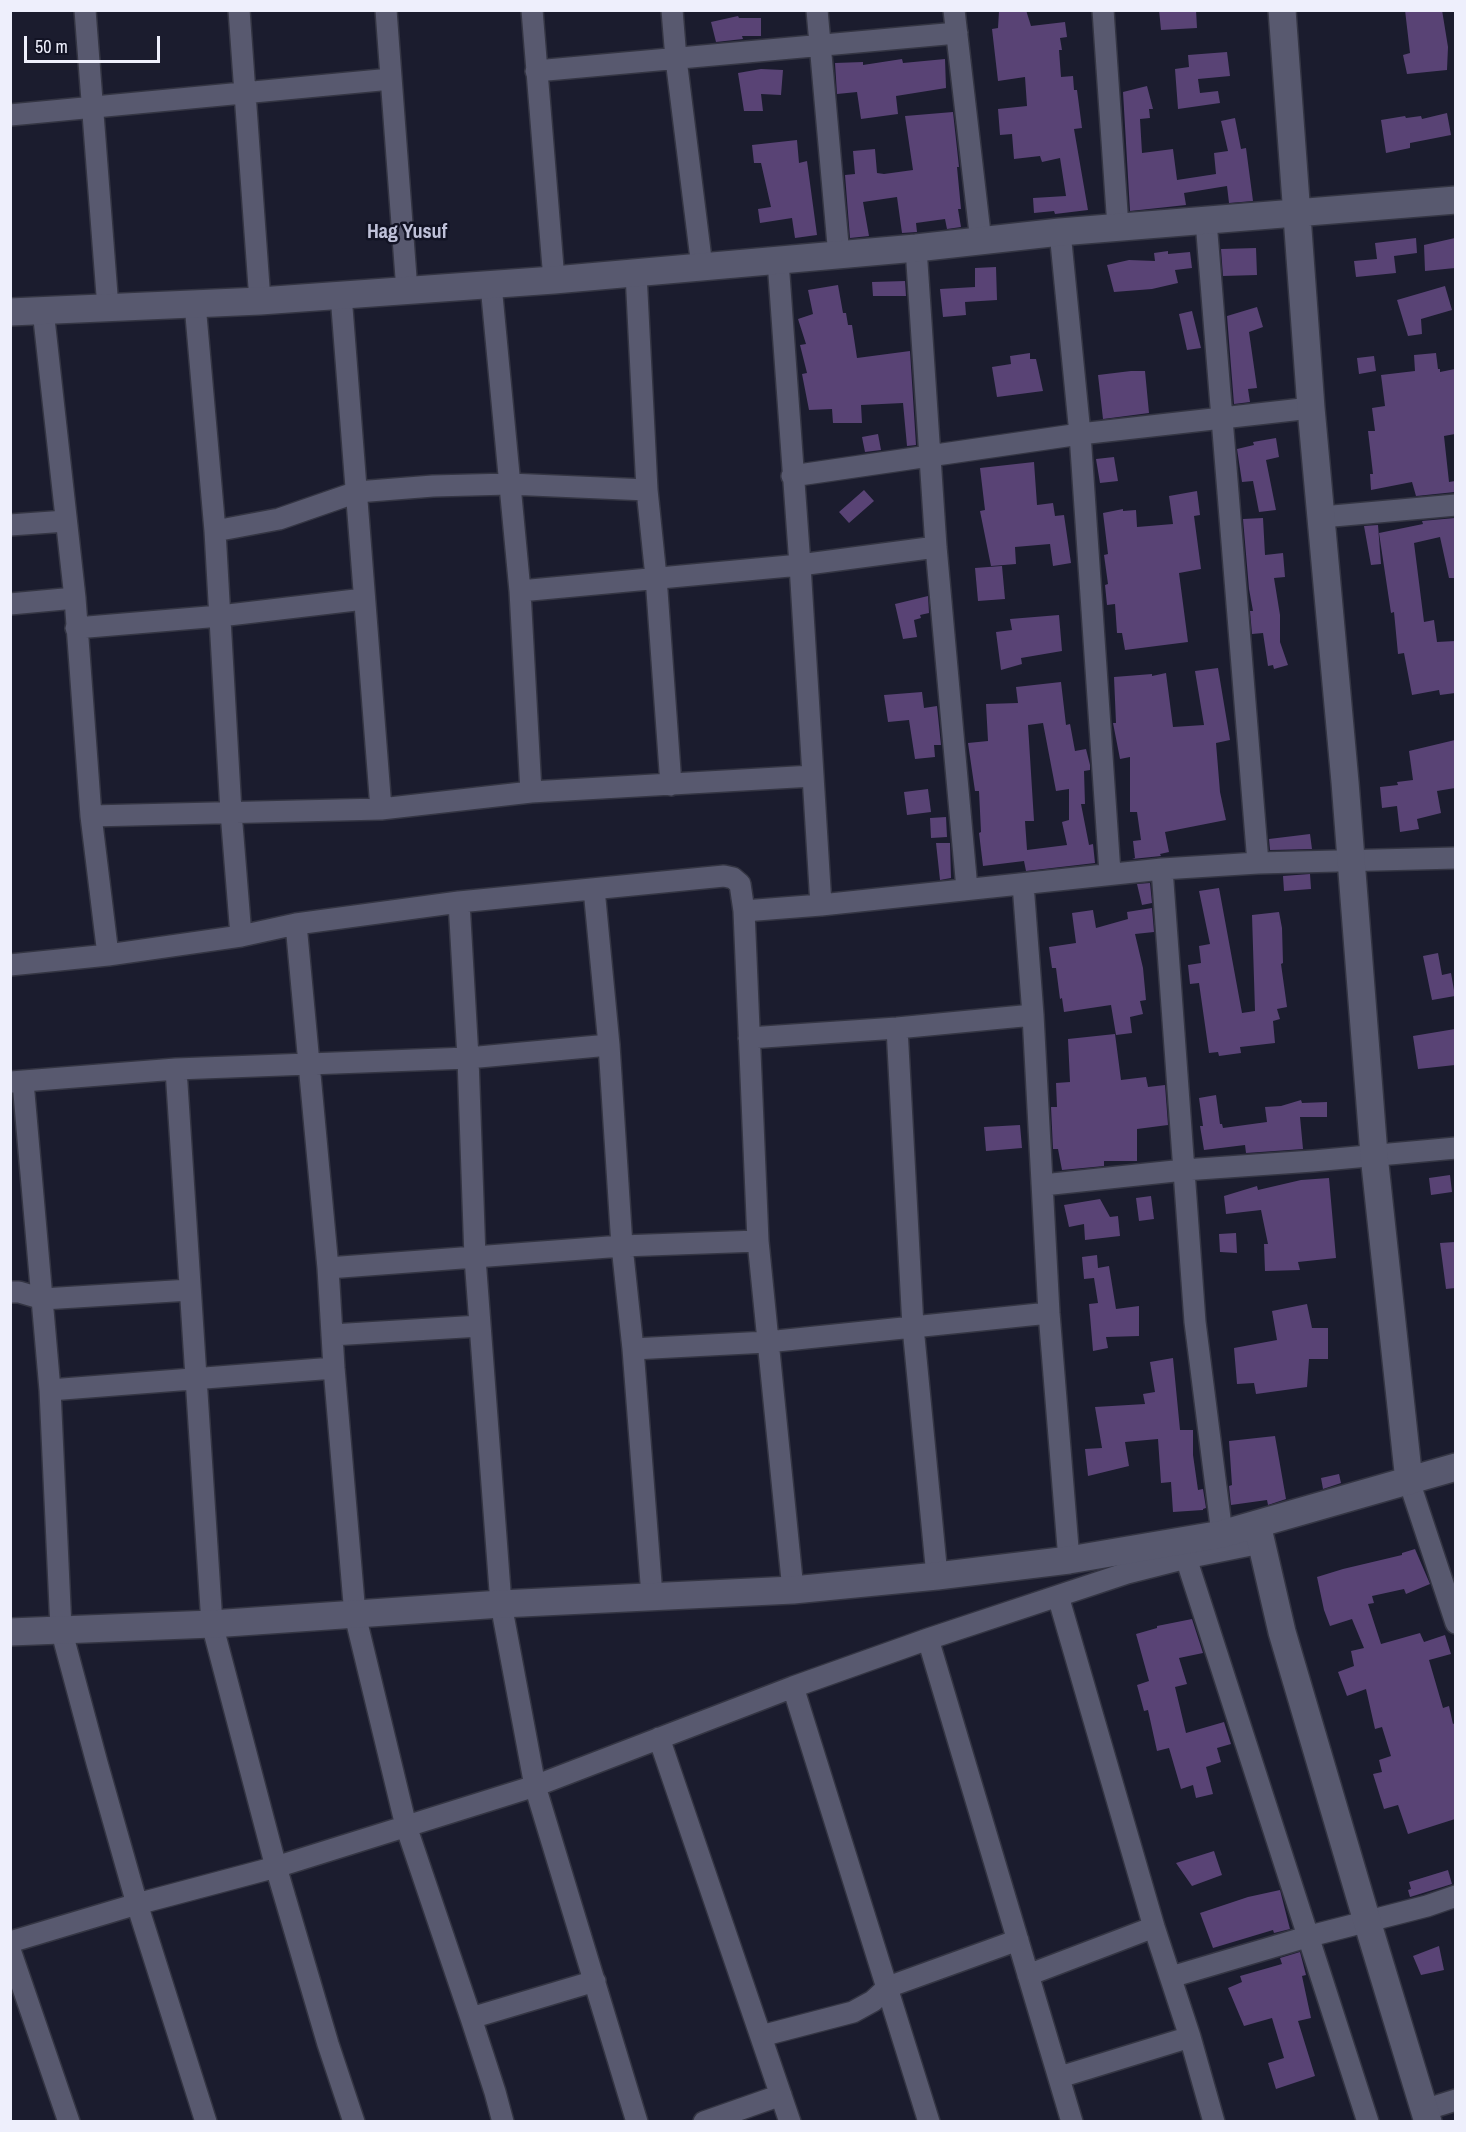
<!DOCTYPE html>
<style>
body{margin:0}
#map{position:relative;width:1466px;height:2132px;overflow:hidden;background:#1b1c2e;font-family:"Archivo Narrow",sans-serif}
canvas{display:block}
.frame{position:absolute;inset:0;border:12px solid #eeeffc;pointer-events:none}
.scale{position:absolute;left:24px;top:36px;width:136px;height:27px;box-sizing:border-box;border:3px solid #eeeffc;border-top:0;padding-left:8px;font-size:18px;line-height:21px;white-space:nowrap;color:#eeeffc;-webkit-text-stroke:4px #121324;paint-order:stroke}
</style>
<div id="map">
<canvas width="1466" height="2132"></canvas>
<div class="frame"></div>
<div class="scale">50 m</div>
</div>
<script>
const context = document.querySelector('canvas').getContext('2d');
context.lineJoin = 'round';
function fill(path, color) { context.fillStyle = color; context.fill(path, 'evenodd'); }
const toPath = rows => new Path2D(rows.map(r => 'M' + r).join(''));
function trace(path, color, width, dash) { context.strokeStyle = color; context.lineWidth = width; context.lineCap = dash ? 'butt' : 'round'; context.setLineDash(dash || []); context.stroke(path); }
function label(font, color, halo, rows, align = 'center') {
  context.font = font + ' "Archivo Narrow",sans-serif'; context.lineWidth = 5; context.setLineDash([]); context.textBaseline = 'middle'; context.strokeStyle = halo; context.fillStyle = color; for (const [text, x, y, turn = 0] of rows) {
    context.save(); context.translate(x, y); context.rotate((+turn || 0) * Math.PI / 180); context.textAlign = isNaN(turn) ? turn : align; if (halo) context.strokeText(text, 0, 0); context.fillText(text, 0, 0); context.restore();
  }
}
fill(toPath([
 [1017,10,1026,10,1031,26,1065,22,1067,37,1060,38,1062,50,1059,50,1061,77,1073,76,1074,90,1077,90,1082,128,1074,129,1088,210,1055,214,1054,211,1034,213,1033,198,1066,196,1060,158,1042,162,1040,156,1014,159,1012,134,1000,135,998,109,1027,106,1025,77,998,81,992,29,998,28,999,11],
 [1159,10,1196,10,1197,28,1161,30],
 [1405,10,1442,10,1448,47,1447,70,1407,74,1403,55,1410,53],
 [738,16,739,18,761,18,761,36,742,36,743,39,716,42,711,22],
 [1227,52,1230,76,1198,79,1200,93,1218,91,1220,103,1178,109,1175,69,1189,67,1188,55],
 [902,59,903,63,945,59,946,88,896,96,898,114,861,119,857,92,837,94,835,63,863,62,863,65],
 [761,69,783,70,781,95,761,94,763,111,744,111,738,73],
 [1147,86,1153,109,1149,109,1150,118,1140,119,1142,153,1173,149,1177,180,1216,174,1214,153,1228,151,1221,121,1235,118,1241,149,1246,148,1253,201,1229,203,1227,186,1184,193,1186,205,1130,211,1123,92],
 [953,112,959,167,957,167,961,209,958,209,961,227,947,229,945,219,916,223,917,232,902,233,897,197,863,202,869,236,850,238,845,175,855,174,853,151,875,149,877,173,884,174,913,170,905,116],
 [1447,113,1451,135,1410,143,1410,148,1386,153,1381,120,1405,116,1406,118,1421,116,1422,119],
 [797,140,799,163,807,161,817,235,795,238,792,218,760,223,758,209,771,207,761,163,754,163,752,145],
 [1416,238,1417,253,1394,256,1396,273,1356,277,1354,261,1377,259,1375,243],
 [1455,238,1455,268,1425,271,1424,245],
 [1256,248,1257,275,1223,276,1221,249],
 [1168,251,1168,254,1190,252,1192,268,1175,270,1178,283,1152,289,1114,292,1107,265,1129,260,1155,261,1154,253],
 [996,267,997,300,965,302,966,315,943,317,940,289,975,287,975,268],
 [905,281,906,296,873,296,872,282],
 [838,285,843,313,846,313,848,325,852,325,857,358,910,351,916,445,907,446,903,403,861,405,862,423,833,423,832,409,809,410,802,374,807,373,800,345,806,344,798,319,813,314,808,290],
 [1445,286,1452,310,1421,319,1422,334,1408,336,1397,300],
 [1257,307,1263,327,1249,332,1257,388,1248,389,1250,402,1234,404,1227,316],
 [1192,311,1201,348,1187,350,1179,314],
 [1030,353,1030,359,1036,359,1043,391,997,397,992,367,1011,364,1010,356],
 [1436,353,1438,369,1440,369,1440,372,1455,369,1455,434,1444,436,1449,482,1455,481,1455,492,1416,496,1412,482,1371,490,1370,474,1373,474,1368,431,1375,431,1372,408,1385,406,1381,375,1415,371,1414,355],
 [1374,356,1376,371,1359,374,1357,358],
 [1131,371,1145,371,1149,413,1103,419,1098,375],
 [878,434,881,450,865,452,862,437],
 [1276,438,1279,457,1266,460,1276,510,1259,512,1253,481,1242,482,1237,449,1254,445,1253,442],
 [1114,457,1118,481,1100,483,1096,459],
 [1034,462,1037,505,1053,503,1055,516,1064,515,1071,563,1053,566,1050,544,1015,547,1016,564,991,566,980,511,985,510,980,468],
 [864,490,874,501,849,523,839,512],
 [1197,491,1200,515,1194,516,1201,569,1179,573,1188,642,1125,650,1122,633,1117,633,1115,604,1107,605,1105,585,1108,584,1104,555,1108,554,1103,513,1123,509,1123,511,1136,510,1137,527,1173,524,1169,496],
 [1263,518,1265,555,1283,553,1285,577,1274,578,1280,615,1280,642,1288,665,1274,669,1273,665,1268,666,1263,633,1252,634,1250,611,1253,611,1249,589,1243,519],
 [1455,518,1455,578,1449,578,1440,537,1414,543,1424,622,1434,620,1437,642,1455,641,1455,693,1440,695,1439,690,1412,695,1404,653,1398,654,1394,612,1391,613,1379,533,1423,524,1422,521],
 [1378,525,1381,564,1371,565,1364,526],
 [1002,566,1005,599,978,601,975,568],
 [928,596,929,613,920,615,921,618,914,620,917,637,903,639,895,604],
 [1059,615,1062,651,1021,658,1022,664,1001,670,996,632,1012,630,1010,619],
 [1218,668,1230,740,1216,743,1220,792,1226,820,1165,832,1169,852,1160,854,1161,856,1132,859,1135,858,1133,841,1141,840,1137,812,1130,812,1130,757,1120,759,1113,723,1116,723,1114,677,1152,674,1152,676,1166,673,1173,727,1204,725,1195,671],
 [1061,682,1066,725,1070,724,1075,751,1086,749,1090,765,1090,770,1084,771,1085,804,1081,804,1089,845,1093,844,1095,863,1026,871,1024,861,983,866,979,833,981,832,979,791,975,791,968,743,988,741,986,704,1018,703,1016,687],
 [1043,723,1056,791,1069,789,1069,820,1062,822,1067,845,1027,850,1025,821,1034,821,1028,725],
 [922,692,924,708,937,706,941,745,934,745,935,757,915,759,909,720,888,722,884,695],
 [1455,740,1455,788,1437,791,1441,813,1417,819,1419,829,1400,832,1397,806,1382,808,1380,787,1398,785,1397,782,1413,780,1409,751],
 [928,789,931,812,907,815,904,792],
 [946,817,947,837,931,838,930,818],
 [1310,834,1312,849,1270,850,1269,839],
 [936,843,950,843,951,878,940,880],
 [1310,874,1311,889,1284,891,1283,876],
 [1150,883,1152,903,1142,905,1137,884],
 [1219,888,1242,1013,1255,1011,1252,915,1279,912,1282,928,1283,963,1281,964,1287,1007,1277,1009,1280,1019,1273,1021,1275,1043,1240,1047,1241,1053,1219,1056,1218,1052,1209,1053,1199,983,1190,984,1188,965,1201,963,1199,946,1210,944,1199,891],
 [1152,908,1154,932,1135,934,1143,968,1146,1000,1140,1001,1143,1014,1130,1017,1132,1033,1116,1035,1111,1005,1064,1012,1062,998,1060,999,1056,968,1052,968,1049,947,1076,943,1072,913,1093,910,1096,928,1128,919,1127,912],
 [1438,953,1442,975,1451,973,1455,996,1432,1000,1423,956],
 [1455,1029,1455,1065,1418,1069,1413,1036],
 [1115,1034,1121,1080,1146,1077,1148,1087,1165,1085,1168,1125,1137,1129,1137,1161,1104,1161,1104,1166,1062,1170,1058,1149,1053,1149,1051,1107,1057,1107,1056,1083,1070,1082,1068,1039],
 [1216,1095,1220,1124,1222,1124,1223,1128,1267,1122,1265,1107,1281,1106,1301,1100,1302,1103,1327,1102,1327,1117,1300,1117,1303,1149,1246,1153,1245,1145,1204,1150,1200,1126,1203,1126,1199,1098],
 [1020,1125,1022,1148,986,1151,984,1127],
 [1450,1175,1452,1192,1431,1195,1429,1178],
 [1329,1178,1336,1258,1298,1262,1300,1270,1265,1271,1264,1244,1268,1244,1261,1210,1226,1214,1224,1196,1257,1186,1258,1190,1301,1180],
 [1151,1196,1154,1219,1139,1221,1136,1198],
 [1100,1199,1110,1217,1118,1216,1120,1236,1085,1240,1084,1224,1069,1227,1064,1205],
 [1236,1233,1237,1253,1220,1252,1219,1234],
 [1455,1242,1455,1288,1446,1289,1440,1243],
 [1097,1255,1098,1268,1109,1266,1116,1309,1139,1306,1139,1336,1106,1337,1108,1348,1093,1351,1089,1304,1098,1303,1094,1278,1084,1279,1082,1257],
 [1307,1304,1312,1328,1328,1328,1328,1359,1309,1359,1307,1387,1256,1394,1254,1383,1237,1384,1234,1348,1277,1340,1272,1311],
 [1173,1358,1180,1430,1193,1430,1193,1455,1198,1490,1203,1489,1206,1508,1203,1509,1203,1510,1173,1512,1171,1482,1161,1483,1158,1439,1125,1442,1129,1466,1088,1476,1085,1449,1102,1448,1095,1407,1145,1404,1143,1394,1155,1392,1150,1362],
 [1275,1436,1286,1499,1268,1505,1267,1500,1231,1505,1229,1486,1232,1485,1229,1441],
 [1339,1474,1341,1483,1323,1489,1321,1478],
 [1415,1549,1430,1584,1406,1594,1404,1589,1372,1596,1374,1603,1368,1604,1381,1644,1420,1633,1424,1642,1445,1635,1451,1654,1429,1660,1443,1708,1449,1706,1453,1724,1455,1723,1455,1819,1408,1834,1398,1805,1384,1809,1373,1774,1382,1772,1379,1760,1391,1756,1382,1727,1375,1729,1366,1689,1347,1696,1338,1672,1354,1666,1351,1651,1364,1648,1352,1619,1330,1626,1324,1610,1317,1577,1343,1569,1402,1555,1402,1553],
 [1192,1619,1203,1653,1179,1658,1187,1684,1175,1687,1186,1733,1224,1722,1231,1744,1217,1748,1221,1762,1206,1767,1213,1794,1196,1798,1193,1785,1181,1789,1169,1748,1157,1751,1148,1710,1144,1711,1137,1685,1149,1681,1136,1634,1157,1628,1157,1626],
 [1214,1851,1222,1875,1192,1886,1176,1863],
 [1448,1870,1452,1884,1410,1897,1408,1890,1411,1889,1409,1882],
 [1280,1890,1290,1929,1274,1933,1273,1930,1213,1948,1200,1913,1248,1897],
 [1439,1946,1444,1970,1421,1975,1413,1956],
 [1300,1952,1306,1975,1302,1976,1311,2018,1298,2021,1315,2076,1276,2089,1268,2063,1284,2058,1272,2018,1244,2026,1228,1988,1242,1982,1240,1976,1282,1964,1280,1958]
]), '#594375');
const minor = toPath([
 [85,10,108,308],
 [239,10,260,301],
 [386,10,407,291],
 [532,10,554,280],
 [672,10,676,59,702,267],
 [817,10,839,256],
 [954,10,981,242],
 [1103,10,1118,227],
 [536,71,957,33],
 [10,115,391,79],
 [1206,221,1258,863],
 [1060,232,1080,434,1110,873],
 [916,248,936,547,967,889],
 [778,261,800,565,821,905],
 [636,273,647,490,656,577,671,785],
 [491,285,520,591,531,792],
 [341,295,381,809],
 [195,304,215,531,231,812,241,936],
 [43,310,75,598,91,816,108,955],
 [792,476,1080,434,1311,408],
 [1322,517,1456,505],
 [10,525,66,521],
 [215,531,279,519,357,492,433,486,509,484,647,490],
 [520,591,800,565,936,547],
 [10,604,75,598],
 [76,628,220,616,364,599],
 [91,816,381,809,531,792,813,776],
 [1162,869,1195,1322,1222,1534],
 [1023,884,1033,1015,1049,1313,1069,1560],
 [594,889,609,1045,622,1246,633,1349,652,1596],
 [459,902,468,1058,475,1258,501,1604,535,1786,637,2122],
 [744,911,821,905,1162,869,1258,863,1456,858],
 [296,924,328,1268,334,1368,355,1615,406,1826,471,2018,495,2092,503,2122],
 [10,965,108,955,241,936,296,924,459,902,724,876,733,878,740,884,744,911,758,1241,793,1590],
 [897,1028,913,1327,937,1576],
 [749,1038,897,1028,1033,1015],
 [176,1069,212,1624,276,1867,328,2044,354,2122],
 [11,1082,176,1069,468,1058,609,1045],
 [23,1082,50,1390,61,1629,97,1763,137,1904,206,2122],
 [1043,1185,1184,1170,1313,1161,1456,1148],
 [328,1268,622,1246,758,1241],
 [10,1292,19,1292,43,1299,190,1290],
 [332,1335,480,1326],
 [633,1349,767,1342,1049,1313],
 [50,1390,334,1368],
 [1409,1481,1456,1623],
 [1186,1558,1368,2122],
 [1058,1596,1154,1927,1190,2037,1214,2122],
 [928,1639,1072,2122],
 [793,1687,929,2122],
 [659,1738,790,2122],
 [10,1942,137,1904,276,1867,535,1786,793,1687,928,1639,1127,1573,1186,1558,1261,1543],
 [10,1950,69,2122],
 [1028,1975,1154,1927],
 [1171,1977,1310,1936,1427,1906,1456,1896],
 [471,2018,595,1981],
 [761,2036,853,2012,873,2001,888,1987,1018,1940],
 [1060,2077,1190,2037],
 [1424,2110,1456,2100],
 [704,2122,781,2095]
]);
const tertiary = toPath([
 [1282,10,1311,408,1345,782,1374,1155,1409,1481],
 [10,312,260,301,554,280,916,248,1060,232,1456,200],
 [1257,1524,1282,1632,1367,1921,1428,2122],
 [10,1632,212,1624,501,1604,793,1590,937,1576,1069,1560,1222,1534,1456,1467]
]);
trace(minor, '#343543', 24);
trace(tertiary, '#343543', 30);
trace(minor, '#58596f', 21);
trace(tertiary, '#58596f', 27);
label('bold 20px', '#bfc1d9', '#121324', [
 ["Hag Yusuf",407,233]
]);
</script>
